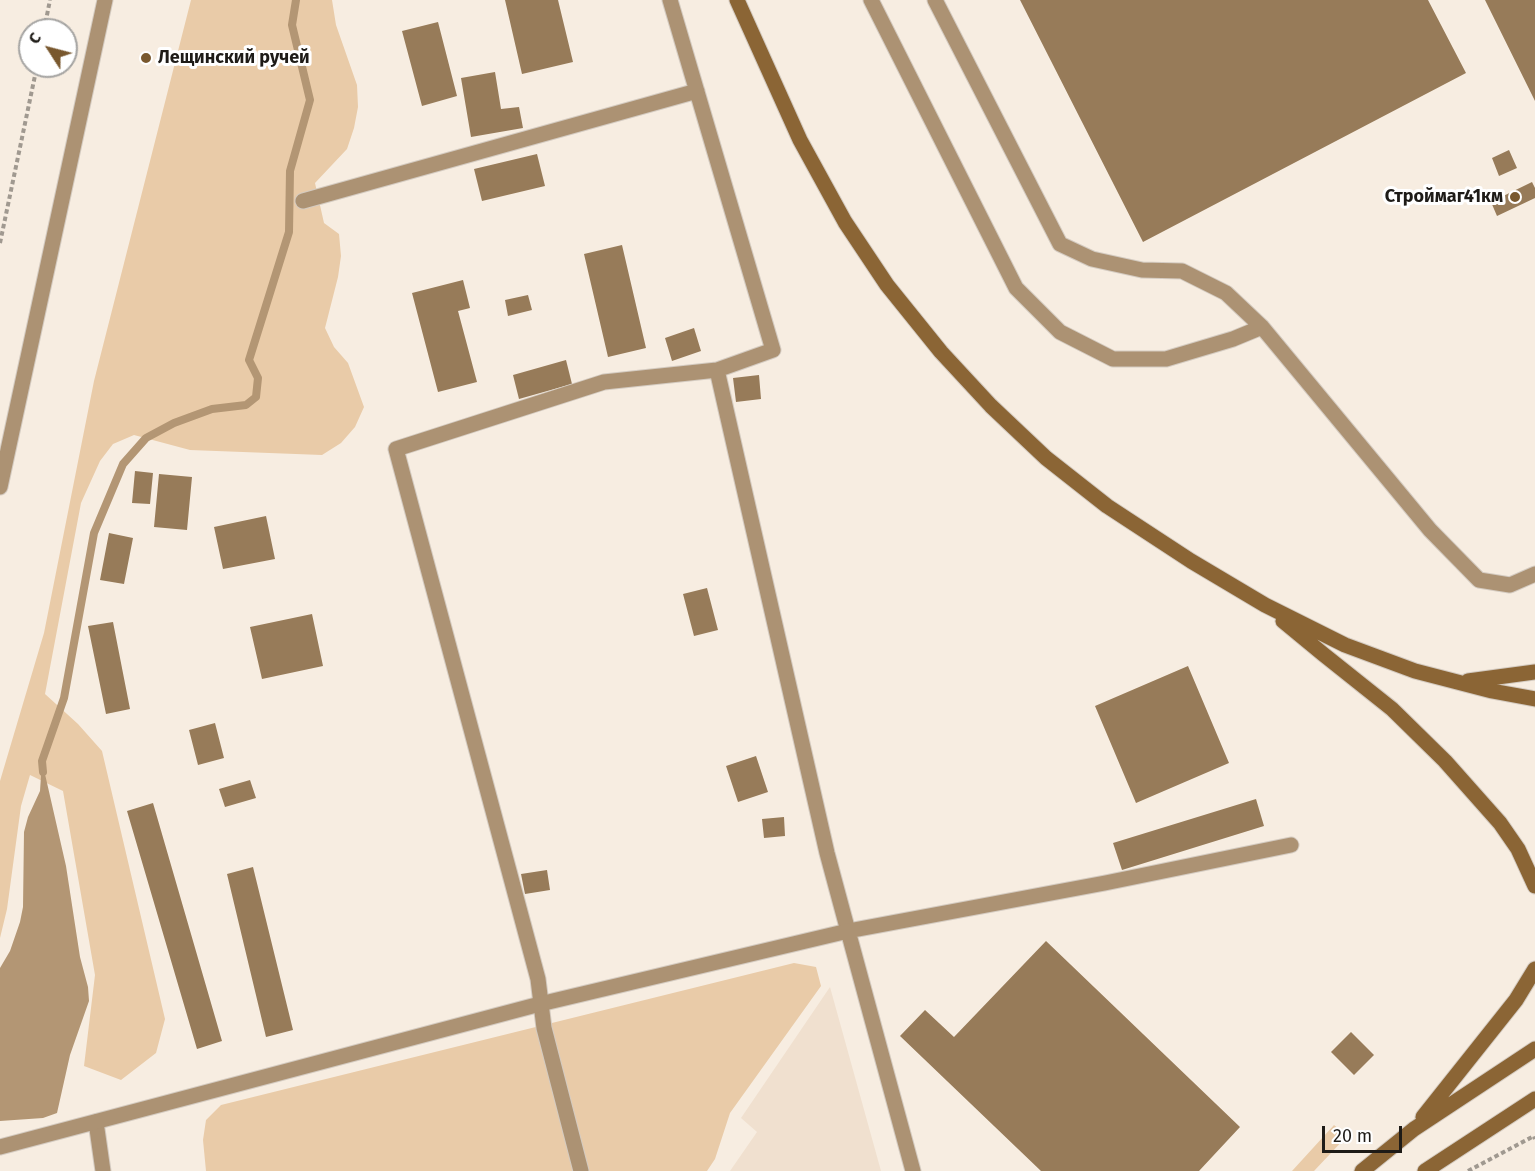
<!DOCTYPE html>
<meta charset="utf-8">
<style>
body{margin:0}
#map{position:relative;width:1535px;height:1171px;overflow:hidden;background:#f7ede1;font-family:"Fira Sans",sans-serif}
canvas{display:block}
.north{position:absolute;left:18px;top:18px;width:60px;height:60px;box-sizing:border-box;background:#fff;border:2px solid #a5a4a2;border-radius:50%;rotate:306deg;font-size:16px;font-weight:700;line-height:24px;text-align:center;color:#1e1b17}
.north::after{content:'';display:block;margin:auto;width:21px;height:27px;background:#79582e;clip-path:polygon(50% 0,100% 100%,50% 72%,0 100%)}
.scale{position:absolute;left:1322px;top:1126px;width:80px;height:27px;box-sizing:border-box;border:3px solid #1e1b17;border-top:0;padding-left:8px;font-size:18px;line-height:21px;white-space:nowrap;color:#1e1b17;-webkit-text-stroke:4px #fff;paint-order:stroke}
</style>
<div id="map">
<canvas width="1535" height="1171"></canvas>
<div class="north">С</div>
<div class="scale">20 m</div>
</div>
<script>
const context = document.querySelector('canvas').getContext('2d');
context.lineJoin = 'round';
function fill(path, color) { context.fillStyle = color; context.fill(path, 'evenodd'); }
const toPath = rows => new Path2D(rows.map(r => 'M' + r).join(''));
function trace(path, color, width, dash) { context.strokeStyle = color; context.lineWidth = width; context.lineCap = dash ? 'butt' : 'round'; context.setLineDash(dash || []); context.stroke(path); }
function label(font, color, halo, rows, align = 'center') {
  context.font = font + ' "Fira Sans",sans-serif'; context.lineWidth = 6; context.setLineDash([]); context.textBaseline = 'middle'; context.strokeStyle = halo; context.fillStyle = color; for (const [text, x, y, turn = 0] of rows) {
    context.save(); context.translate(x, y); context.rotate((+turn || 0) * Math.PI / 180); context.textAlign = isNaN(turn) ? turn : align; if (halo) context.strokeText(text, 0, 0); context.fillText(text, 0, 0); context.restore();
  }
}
fill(toPath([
 [830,987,881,1171,730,1171,757,1132,741,1118]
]), '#f0e0cf');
fill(toPath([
 [191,0,332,0,336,25,357,85,358,107,354,128,347,149,315,183,324,223,339,234,341,256,338,277,325,328,334,347,348,363,364,407,355,427,341,443,322,455,190,450,134,435,113,444,100,461,81,503,45,694,78,724,102,751,165,1019,156,1053,121,1080,84,1066,95,975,63,791,30,775,21,806,7,909,0,938,0,781,44,633,94,381],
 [794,963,816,967,821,986,730,1113,715,1159,707,1171,206,1171,203,1140,206,1120,221,1105],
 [1334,1125,1347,1136,1314,1171,1292,1171]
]), '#e9cba8');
fill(toPath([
 [42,761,66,866,80,957,88,987,89,1001,70,1055,57,1113,43,1118,0,1121,0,968,10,951,20,922,23,907,24,832,28,817,40,791]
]), '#b39674');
trace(toPath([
 [43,772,42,761,64,698,94,533,123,464,146,438,174,423,212,409,246,405,256,397,258,378,249,360,289,232,290,171,310,100,292,25,296,0]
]), '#b39674', 8);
fill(toPath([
 [505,0,558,0,573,62,522,74],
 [1020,0,1428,0,1466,73,1143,242],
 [1485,0,1535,0,1535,101],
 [438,22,457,96,422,106,402,31],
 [495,72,501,109,519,107,523,128,471,137,461,78],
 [1509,150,1517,168,1499,176,1492,158],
 [537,154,545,186,482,201,474,169],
 [1532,182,1535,188,1535,198,1497,216,1491,202],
 [622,245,646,348,608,357,584,254],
 [463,280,470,308,458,311,477,382,438,392,412,293],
 [528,295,532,310,508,316,505,300],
 [694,328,701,351,672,361,665,338],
 [566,360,572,384,519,399,513,375],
 [759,375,761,399,736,402,733,378],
 [135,471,153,473,150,504,132,503],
 [159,474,192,477,187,530,154,527],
 [266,516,275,559,223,569,214,527],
 [109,533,133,538,124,584,100,580],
 [707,588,718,630,694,636,683,594],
 [312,614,323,666,262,679,250,627],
 [113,622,130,709,106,714,88,626],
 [1188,666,1229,763,1136,803,1095,706],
 [215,723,224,758,198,765,189,730],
 [756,756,768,792,738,802,726,766],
 [250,780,256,798,225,807,219,789],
 [1256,799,1264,826,1122,870,1113,843],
 [153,803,222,1041,197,1049,127,811],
 [784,817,785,836,764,838,762,819],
 [253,867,293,1030,266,1037,227,874],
 [547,870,550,890,525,894,521,874],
 [1046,941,1240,1127,1199,1171,1041,1171,900,1036,925,1010,954,1037],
 [1351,1032,1374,1055,1354,1075,1331,1052]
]), '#977b59');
const lane = toPath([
 [670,0,773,350,717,370,827,853,848,931],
 [871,0,1016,288,1060,332,1113,359,1166,359,1233,339,1262,327],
 [935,0,1060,244,1092,259,1142,270,1182,271,1226,293,1262,327,1430,530,1479,580,1510,585,1535,574],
 [303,201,697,91],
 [96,1122,103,1171],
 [581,1171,544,1028,538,979,396,449,604,382,717,370]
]);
const street = toPath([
 [0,487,105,0],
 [848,931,913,1171],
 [0,1147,540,1004,848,931,1105,883,1291,845]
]);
const secondary = toPath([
 [737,0,800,140,845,222,887,285,941,352,991,406,1046,458,1107,506,1191,561,1265,605,1345,645,1415,671,1492,691,1535,699],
 [1283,621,1323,654,1392,709,1445,761,1500,823,1518,849,1535,886],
 [1468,681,1535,672],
 [1423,1117,1516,1000,1535,969],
 [1362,1171,1414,1129,1535,1049],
 [1425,1171,1535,1099]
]);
trace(lane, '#d4cbc1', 17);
trace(street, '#d4cbc1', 17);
trace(secondary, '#d4cbc1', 17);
trace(toPath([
 [44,30,50,0],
 [0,243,37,66],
 [1468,1171,1534,1136,1535,1139]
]), '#a09990', 4, [4.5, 3]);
trace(lane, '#ac9273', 15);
trace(street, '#ac9273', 15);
trace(secondary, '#8b6535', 15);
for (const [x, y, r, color] of [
 [146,58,6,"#79582e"],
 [1515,197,6,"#79582e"]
]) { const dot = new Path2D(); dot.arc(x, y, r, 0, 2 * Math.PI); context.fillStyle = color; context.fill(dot); trace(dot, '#fff', 2); }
label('bold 18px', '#1e1b17', '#fff', [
 ["Лещинский ручей",158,58],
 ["Строймаг41км",1503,197,"right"]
], 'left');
</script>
